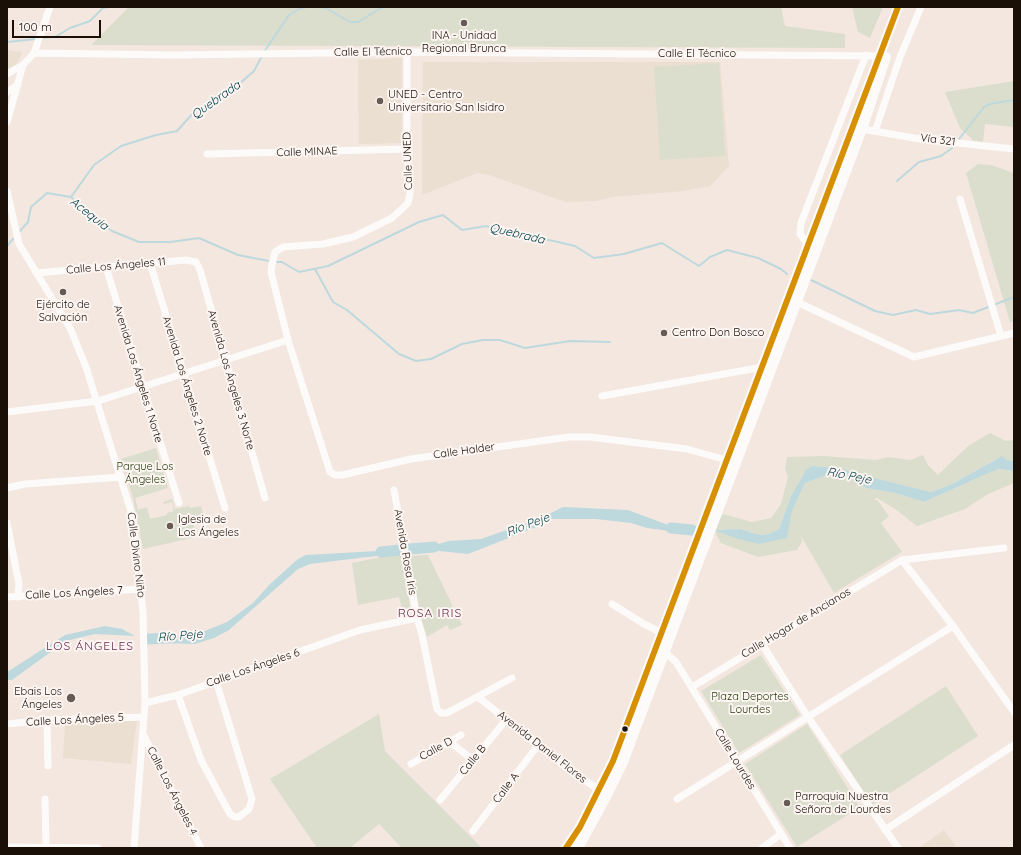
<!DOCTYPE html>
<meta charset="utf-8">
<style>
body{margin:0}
#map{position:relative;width:1021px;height:855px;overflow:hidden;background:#f3e7e0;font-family:Quicksand,sans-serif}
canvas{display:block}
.frame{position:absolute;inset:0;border:8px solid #1b1008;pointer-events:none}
.scale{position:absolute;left:12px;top:20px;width:89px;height:18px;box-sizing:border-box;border:2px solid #1b1008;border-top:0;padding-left:5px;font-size:12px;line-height:14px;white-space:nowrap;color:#1b1008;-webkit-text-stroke:3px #fdf5f1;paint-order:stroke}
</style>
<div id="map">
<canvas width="1021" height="855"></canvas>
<div class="frame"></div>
<div class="scale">100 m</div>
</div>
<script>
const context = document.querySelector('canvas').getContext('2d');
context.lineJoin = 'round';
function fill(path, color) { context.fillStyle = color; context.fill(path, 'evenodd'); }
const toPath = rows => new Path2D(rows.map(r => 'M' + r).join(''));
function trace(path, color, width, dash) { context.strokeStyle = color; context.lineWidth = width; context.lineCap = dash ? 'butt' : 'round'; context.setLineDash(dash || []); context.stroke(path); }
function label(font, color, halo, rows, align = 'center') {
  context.font = font + ' Quicksand,sans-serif'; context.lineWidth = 4; context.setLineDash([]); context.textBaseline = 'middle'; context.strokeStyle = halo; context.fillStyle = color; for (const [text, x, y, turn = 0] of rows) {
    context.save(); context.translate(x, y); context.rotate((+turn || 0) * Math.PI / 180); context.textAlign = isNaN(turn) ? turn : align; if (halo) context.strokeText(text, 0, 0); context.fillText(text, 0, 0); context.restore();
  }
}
fill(toPath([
 [7,50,23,52,16,65,7,70],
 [402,58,402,143,359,144,358,60],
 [423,62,720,62,729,166,710,186,683,191,612,197,596,201,566,202,489,175,477,173,422,195],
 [65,721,137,721,131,764,63,758],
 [944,830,957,848,919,848]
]), '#eadfd0');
fill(toPath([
 [129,7,781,7,785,26,845,34,845,48,91,45],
 [852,7,883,7,870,38,858,32],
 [719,63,725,156,660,160,654,67],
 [1014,81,1014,127,985,124,983,142,974,141,960,128,945,92],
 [978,164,991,165,1014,173,1014,321,1010,322,966,173],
 [990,433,1006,441,1014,440,1014,461,1007,460,1002,457,998,458,952,484,931,492,856,474,840,468,811,466,806,470,791,496,779,529,769,534,759,535,741,529,715,530,786,538,792,511,805,483,833,473,852,478,866,488,895,493,924,502,998,469,1014,471,1014,483,988,494,965,509,917,526,895,509,877,498,874,499,878,501,889,516,881,523,902,552,834,593,801,536,802,542,797,550,758,557,721,543,714,530,717,520,723,514,752,522,771,518,781,504,788,477,785,469,787,457,824,456,875,460,889,457,910,460,923,455,928,465,938,475,968,446],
 [156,448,168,488,135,498,138,510,147,507,150,519,167,515,167,513,174,511,172,502,164,504,163,502,172,499,175,509,189,506,190,508,201,506,205,522,202,523,201,519,193,521,196,537,143,549,133,498,121,459],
 [401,553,411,612,403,613,399,597,358,605,352,563],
 [428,555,462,625,450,630,447,625,427,637,421,618,409,556],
 [761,655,800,715,739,753,701,691],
 [946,686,978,736,872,805,840,755],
 [379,714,385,751,482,848,402,848,379,824,350,848,317,848,270,779],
 [807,724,860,807,797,847,745,764]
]), '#dbdecd');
fill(toPath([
 [1002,456,1007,460,1014,461,1014,471,998,469,924,502,895,493,866,488,852,478,833,473,805,483,792,511,787,538,759,544,735,538,714,530,741,529,759,535,769,534,779,529,791,496,806,470,811,466,840,468,857,474,931,492,952,484],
 [563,507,628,510,668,525,679,525,685,531,677,532,647,528,631,523,596,519,552,519,534,528,468,554,420,549,449,541,481,539,541,518],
 [395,550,384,555,310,564,298,569,229,630,214,638,195,644,161,643,152,639,200,633,227,622,253,603,270,584,298,559,306,555],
 [105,626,122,629,135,636,95,634,66,641,12,680,7,680,7,672,65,635]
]), '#bed9dd');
trace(toPath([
 [319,7,326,8,350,22,358,22,383,7],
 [41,38,55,37,70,28,90,21,103,8,109,7],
 [7,42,36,39],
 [264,52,289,15,299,9,307,7],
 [959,139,984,107,990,104,1014,100],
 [897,181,919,162,941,156,952,148],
 [71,197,94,165,121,146,156,135,177,131,194,112,238,85,254,71,262,56],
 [20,231,28,222,31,207,47,193,71,197,89,215,112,231,139,242,170,242,199,238,238,255,269,261],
 [7,246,13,239],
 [277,262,282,262,299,272,328,266,419,222,443,215,462,230,486,226,517,236,549,240,575,246,594,258,624,254,662,243,699,266,710,257,727,250,758,258,781,269,787,274],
 [315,269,333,302,347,310,399,354,416,361,431,359,462,344,483,340,500,340,525,348,570,341,610,342],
 [811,280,875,311,893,315,916,310,930,314,959,310,973,313,1014,297]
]), '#bed9dd', 2);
trace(toPath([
 [671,528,692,530],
 [410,549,434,547],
 [381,552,400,550],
 [148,639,167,638]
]), '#bed9dd', 11);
trace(toPath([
 [407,52,407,149,410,193,408,203,392,218,353,237,323,244,283,247,275,252,272,264,271,272,288,340,330,472,335,475,342,475,411,459,569,437,590,437,687,449,730,461],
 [34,53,173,55,407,52,880,56],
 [7,74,23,65],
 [7,92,18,85],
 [7,122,23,65,34,53,50,7],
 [862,129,920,139,1014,149],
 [875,131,900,57,921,7],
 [207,154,407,149],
 [7,191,19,244,70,328,86,367,133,518,143,612,145,703,134,848],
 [960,199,1001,336],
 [808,245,800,234,801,223,866,55],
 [150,263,225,508],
 [106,267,179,503],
 [36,273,186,260,196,262,200,270,265,498],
 [797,302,914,357,1014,333],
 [602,396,763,367],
 [7,412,98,401,288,340],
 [7,488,25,484,121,477],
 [394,490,417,618,422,635,437,709,441,713,447,713,512,678],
 [7,523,19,584,18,597],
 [902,560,953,626,1014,712],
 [7,597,141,589],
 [612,604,644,624,662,633],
 [762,644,808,717,898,848],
 [665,652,676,662,790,848],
 [692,687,902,560,1004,548],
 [178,695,201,760,230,814,235,817,239,817,249,809,252,799,216,681],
 [478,697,571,771,601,791],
 [145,703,178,695,360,630,417,618],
 [47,720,48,766],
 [7,724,47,720,144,717],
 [144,736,201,848],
 [450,742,473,760],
 [411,764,461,735],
 [45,799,46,847],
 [677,799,953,626],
 [440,800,506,720],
 [885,830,1014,745],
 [473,831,538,745],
 [7,847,98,848],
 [762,848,781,834]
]), '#fdfbfa', 7);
trace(toPath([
 [566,848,580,827,613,761,898,7],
 [578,848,607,795,623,762,862,129,886,57]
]), '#fdfbfa', 10);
trace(toPath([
 [566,848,580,827,613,761,898,7]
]), '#d69001', 6);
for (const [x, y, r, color] of [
 [464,23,4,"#675b54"],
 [380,101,4,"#675b54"],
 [63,292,4,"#675b54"],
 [664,333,4,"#675b54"],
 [170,526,4,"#675b54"],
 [71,698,5,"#675b54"],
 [625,729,3.5,"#1b1008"],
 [787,803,4,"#675b54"]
]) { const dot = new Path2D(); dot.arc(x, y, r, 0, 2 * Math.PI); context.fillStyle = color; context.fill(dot); trace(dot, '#fdf5f1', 1.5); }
label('11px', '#1b1008', '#fdf5f1', [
 ["INA - Unidad",464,36,"center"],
 ["Regional Brunca",464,49,"center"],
 ["UNED - Centro",388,95],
 ["Universitario San Isidro",388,108],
 ["Ejército de",63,305,"center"],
 ["Salvación",63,318,"center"],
 ["Centro Don Bosco",672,333],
 ["Iglesia de",178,520],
 ["Los Ángeles",178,533],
 ["Ebais Los",62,692,"right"],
 ["Ángeles",62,705,"right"],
 ["Parroquia Nuestra",795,797],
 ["Señora de Lourdes",795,810]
], 'left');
label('11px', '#1b1008', '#fdf5f1', [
 ["Calle El Técnico",373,52,-1],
 ["Calle El Técnico",697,54],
 ["Vía 321",938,140,7],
 ["Calle MINAE",307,152,-2],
 ["Calle UNED",408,161,-92],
 ["Calle Los Ángeles 11",116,266,-5],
 ["Avenida Los Ángeles 1 Norte",138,374,73],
 ["Avenida Los Ángeles 3 Norte",231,380,74],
 ["Avenida Los Ángeles 2 Norte",187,386,73],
 ["Calle Halder",464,451,-8],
 ["Avenida Rosa Iris",405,552,80],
 ["Calle Divino Niño",136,555,83],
 ["Calle Los Ángeles 7",74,593,-3],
 ["Calle Hogar de Ancianos",796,623,-31],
 ["Calle Los Ángeles 6",253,668,-19],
 ["Calle Los Ángeles 5",75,720,-3],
 ["Avenida Daniel Flores",542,747,38],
 ["Calle D",436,749,-29],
 ["Calle Lourdes",735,759,59],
 ["Calle B",473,760,-51],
 ["Calle A",506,788,-53],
 ["Calle Los Ángeles 4",172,791,63]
]);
label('11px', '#243d0f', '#fdf5f1', [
 ["Parque Los",145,467],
 ["Ángeles",145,480],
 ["Plaza Deportes",750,697],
 ["Lourdes",750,710]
]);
label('italic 12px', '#00434d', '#fdf5f1', [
 ["Quebrada",216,100,-35],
 ["Acequia",89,214,38],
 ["Quebrada",517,234,13],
 ["Río Peje",849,476,11],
 ["Río Peje",528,525,-21],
 ["Río Peje",180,636,-5]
]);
context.letterSpacing = '1px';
label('12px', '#682a4d', '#fdf5f1', [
 ["ROSA IRIS",430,613],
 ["LOS ÁNGELES",90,646]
]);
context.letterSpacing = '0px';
</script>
